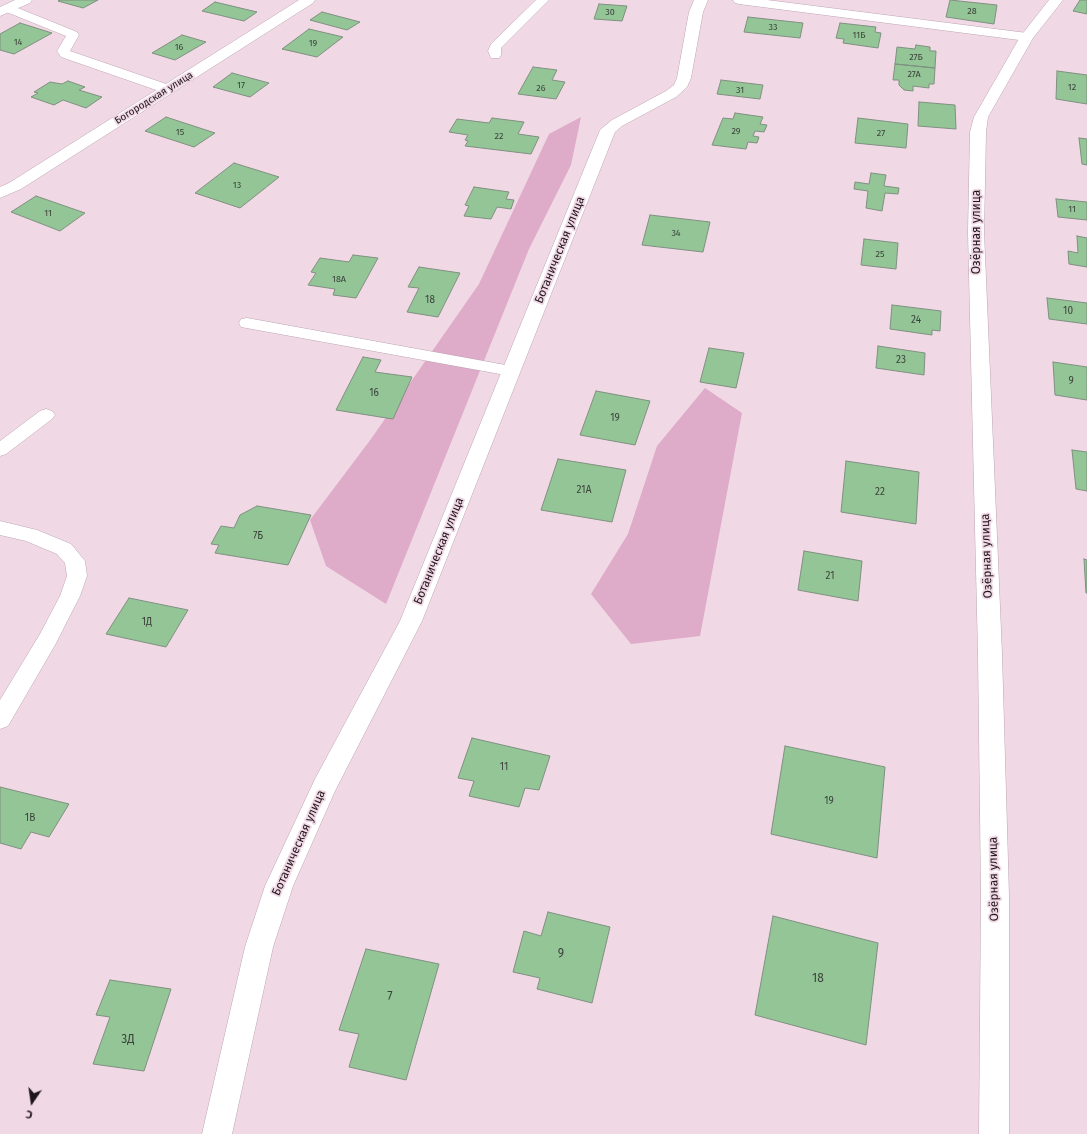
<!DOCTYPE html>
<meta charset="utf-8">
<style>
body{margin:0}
#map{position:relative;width:1087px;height:1134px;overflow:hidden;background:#f0d8e5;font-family:"Fira Sans",sans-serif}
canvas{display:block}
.north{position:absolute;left:12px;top:1082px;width:40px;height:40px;-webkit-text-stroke:3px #f0d8e5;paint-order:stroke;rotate:193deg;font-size:11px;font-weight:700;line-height:16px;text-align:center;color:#1f161b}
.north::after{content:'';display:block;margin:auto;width:14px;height:18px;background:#1f161b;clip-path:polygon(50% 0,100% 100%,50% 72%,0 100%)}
</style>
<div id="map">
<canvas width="1087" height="1134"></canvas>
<div class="north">С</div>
</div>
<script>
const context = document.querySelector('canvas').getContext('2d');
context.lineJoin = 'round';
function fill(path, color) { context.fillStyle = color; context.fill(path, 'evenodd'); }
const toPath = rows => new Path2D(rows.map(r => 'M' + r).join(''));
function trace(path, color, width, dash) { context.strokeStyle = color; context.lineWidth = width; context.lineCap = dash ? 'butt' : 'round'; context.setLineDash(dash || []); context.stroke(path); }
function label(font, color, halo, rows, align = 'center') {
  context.font = font + ' "Fira Sans",sans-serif'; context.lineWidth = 3.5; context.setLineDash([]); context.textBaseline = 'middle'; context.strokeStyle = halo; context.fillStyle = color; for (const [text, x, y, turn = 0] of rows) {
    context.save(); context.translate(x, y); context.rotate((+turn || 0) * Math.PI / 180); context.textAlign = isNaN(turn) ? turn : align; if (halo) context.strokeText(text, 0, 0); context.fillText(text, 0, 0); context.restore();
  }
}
fill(toPath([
 [581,117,571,165,529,249,386,604,326,566,310,520,371,439,479,284,549,134],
 [705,388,742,413,700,636,631,644,591,594,628,534,657,446]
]), '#deabc8');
const building = toPath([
 [60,0,98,0,83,8,58,1,60,0],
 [950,0,997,5,994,24,946,17,950,0],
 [1080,0,1087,0,1087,14,1073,11,1080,0],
 [215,2,257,12,244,21,202,11,215,2],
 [599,4,627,6,622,21,594,19,599,4],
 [322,12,360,22,347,30,310,20,322,12],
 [748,17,803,23,800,38,744,32,748,17],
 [20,23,52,33,14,54,0,50,0,34,20,23],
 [840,23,876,27,875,32,881,33,878,48,843,43,844,39,836,38,840,23],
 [309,29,343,37,317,57,282,49,309,29],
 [182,35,206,42,175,60,152,53,182,35],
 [916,45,930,47,930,51,936,51,935,68,895,64,897,47,915,49,916,45],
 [895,64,935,68,934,84,929,84,929,88,913,86,913,91,904,90,899,85,899,80,893,80,895,64],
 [533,67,557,70,552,80,565,82,556,99,518,94,533,67],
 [1057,71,1087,75,1087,104,1056,99,1057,71],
 [232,73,269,83,250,97,213,87,232,73],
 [721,80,763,85,760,99,717,94,721,80],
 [68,81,85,87,79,90,102,97,86,108,63,100,54,105,31,97,38,93,34,92,50,82,62,84,68,81],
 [919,102,955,105,956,129,918,126,919,102],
 [735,113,763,117,760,124,767,125,764,132,755,131,753,136,759,137,757,143,748,142,746,149,712,145,723,118,733,119,735,113],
 [166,117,215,133,194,147,145,131,166,117],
 [492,118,524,122,518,134,539,137,531,154,465,146,468,141,465,140,468,135,449,132,457,119,489,123,492,118],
 [858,118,908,124,906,148,855,143,858,118],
 [1079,138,1087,139,1087,165,1082,164,1079,138],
 [234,163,279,177,240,208,195,193,234,163],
 [871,173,886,175,884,186,899,188,898,194,885,193,882,211,866,208,868,191,854,189,855,182,869,184,871,173],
 [474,187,509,192,506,199,514,200,511,209,497,207,491,219,464,216,469,206,465,205,474,187],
 [36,196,85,213,60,231,11,212,36,196],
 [1056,199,1087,202,1087,220,1058,217,1056,199],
 [650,215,710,222,703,252,642,245,650,215],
 [1077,236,1087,238,1087,267,1069,264,1068,251,1078,253,1077,236],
 [864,239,898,243,896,269,861,265,864,239],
 [353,255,378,258,356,298,333,295,335,289,308,285,316,273,311,272,320,258,349,262,353,255],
 [419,267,460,273,438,317,407,312,419,288,408,287,419,267],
 [1047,298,1087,303,1087,324,1049,319,1047,298],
 [892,305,941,311,940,331,932,330,932,335,890,329,892,305],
 [878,346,925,353,924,375,876,368,878,346],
 [709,348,744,353,736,388,700,382,709,348],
 [363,357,381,360,375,372,412,377,393,419,336,410,363,357],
 [1053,362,1087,367,1087,400,1055,395,1053,362],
 [596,391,650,401,635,445,580,435,596,391],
 [1072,450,1087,452,1087,491,1076,489,1072,450],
 [558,459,626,470,612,522,541,510,558,459],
 [846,461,919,472,916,524,841,512,846,461],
 [257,506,311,515,288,565,215,553,219,545,211,544,221,526,234,528,240,515,257,506],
 [804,551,862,561,858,601,798,590,804,551],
 [1084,559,1087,560,1087,593,1086,593,1084,559],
 [129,598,188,610,166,647,106,634,129,598],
 [472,738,550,756,539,790,525,788,519,807,469,796,474,781,458,778,472,738],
 [785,746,885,767,877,858,771,834,785,746],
 [0,787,69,804,49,837,31,832,21,849,0,843,0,787],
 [548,912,610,927,592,1003,537,989,540,978,513,972,524,931,541,936,548,912],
 [773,916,878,943,866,1045,755,1015,773,916],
 [366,949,439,964,406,1080,349,1067,359,1034,339,1030,366,949],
 [110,980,171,989,144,1071,93,1064,110,1017,96,1015,110,980]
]);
fill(building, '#93c597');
trace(building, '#7f9080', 1);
const service = toPath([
 [536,0,549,0,501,48,501,55,499,58,491,58,488,51,491,44,536,0],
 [733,0,767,0,1027,33,1031,34,1033,37,1031,40,1027,41,739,4,735,3,733,0],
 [8,4,77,32,79,35,70,51,172,86,174,89,172,92,162,92,61,57,57,51,66,36,4,11,2,8,4,5,8,4],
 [247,318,511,366,517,367,520,371,517,375,511,376,241,327,239,323,241,319,247,318],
 [46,409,52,411,55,415,52,419,6,454,0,456,0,441,40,411,46,409],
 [0,521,37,530,71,544,85,561,87,576,80,596,55,645,8,726,0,729,0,700,40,634,60,596,67,576,65,563,57,554,26,541,0,535,0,521]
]);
const minor = toPath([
 [15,0,32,0,30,3,0,16,0,7,15,0],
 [694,0,708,0,703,12,691,78,687,87,676,97,622,126,615,132,422,621,335,791,293,886,273,947,232,1134,202,1134,245,947,265,886,315,779,400,621,600,130,612,120,666,91,674,85,677,78,689,12,694,0],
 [1049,0,1063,0,1033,38,988,117,986,132,984,232,1002,654,1009,896,1009,1134,979,1134,981,896,978,654,968,232,970,132,974,117,1020,37,1049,0]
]);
const tertiary = toPath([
 [299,0,315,0,313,3,21,189,0,198,0,187,9,183,299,0]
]);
trace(service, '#bda6b3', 1);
trace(minor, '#bda6b3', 1);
trace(tertiary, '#bda6b3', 1);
fill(service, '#fff');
fill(minor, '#fff');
fill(tertiary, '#fff');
label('9px', '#3c423a', null, [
 ["28",972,11],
 ["30",610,12],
 ["33",773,27],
 ["11Б",859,35],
 ["14",18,42],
 ["19",313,43],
 ["16",179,47],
 ["27Б",916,57],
 ["27А",914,74],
 ["17",241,85],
 ["12",1072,87],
 ["26",541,88],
 ["31",740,90],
 ["29",736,131],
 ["15",180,132],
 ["27",881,133],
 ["22",499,136],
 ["13",237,185],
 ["11",1072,209],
 ["11",48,213],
 ["34",676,233],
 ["25",880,254],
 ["18А",339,279]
]);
label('10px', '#1f161b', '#f0d8e5', [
 ["Богородская улица",154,98,-32]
]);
label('10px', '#3c423a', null, [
 ["18",430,300],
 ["10",1068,311],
 ["24",916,320],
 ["23",901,360],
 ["9",1071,381],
 ["16",374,393],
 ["19",615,418],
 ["21А",584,490],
 ["22",880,492],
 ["7Б",258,536],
 ["21",830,576],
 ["1Д",147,622],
 ["11",504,767],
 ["19",829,801],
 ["1В",30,818]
]);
label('12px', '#1f161b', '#f0d8e5', [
 ["Озёрная улица",977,232,-90],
 ["Ботаническая улица",560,250,-68],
 ["Ботаническая улица",439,551,-68],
 ["Озёрная улица",987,556,-92],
 ["Ботаническая улица",299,843,-66],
 ["Озёрная улица",994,879,-91]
]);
label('12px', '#3c423a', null, [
 ["9",561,954],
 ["18",818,979],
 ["7",390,997],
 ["3Д",128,1040]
]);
</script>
